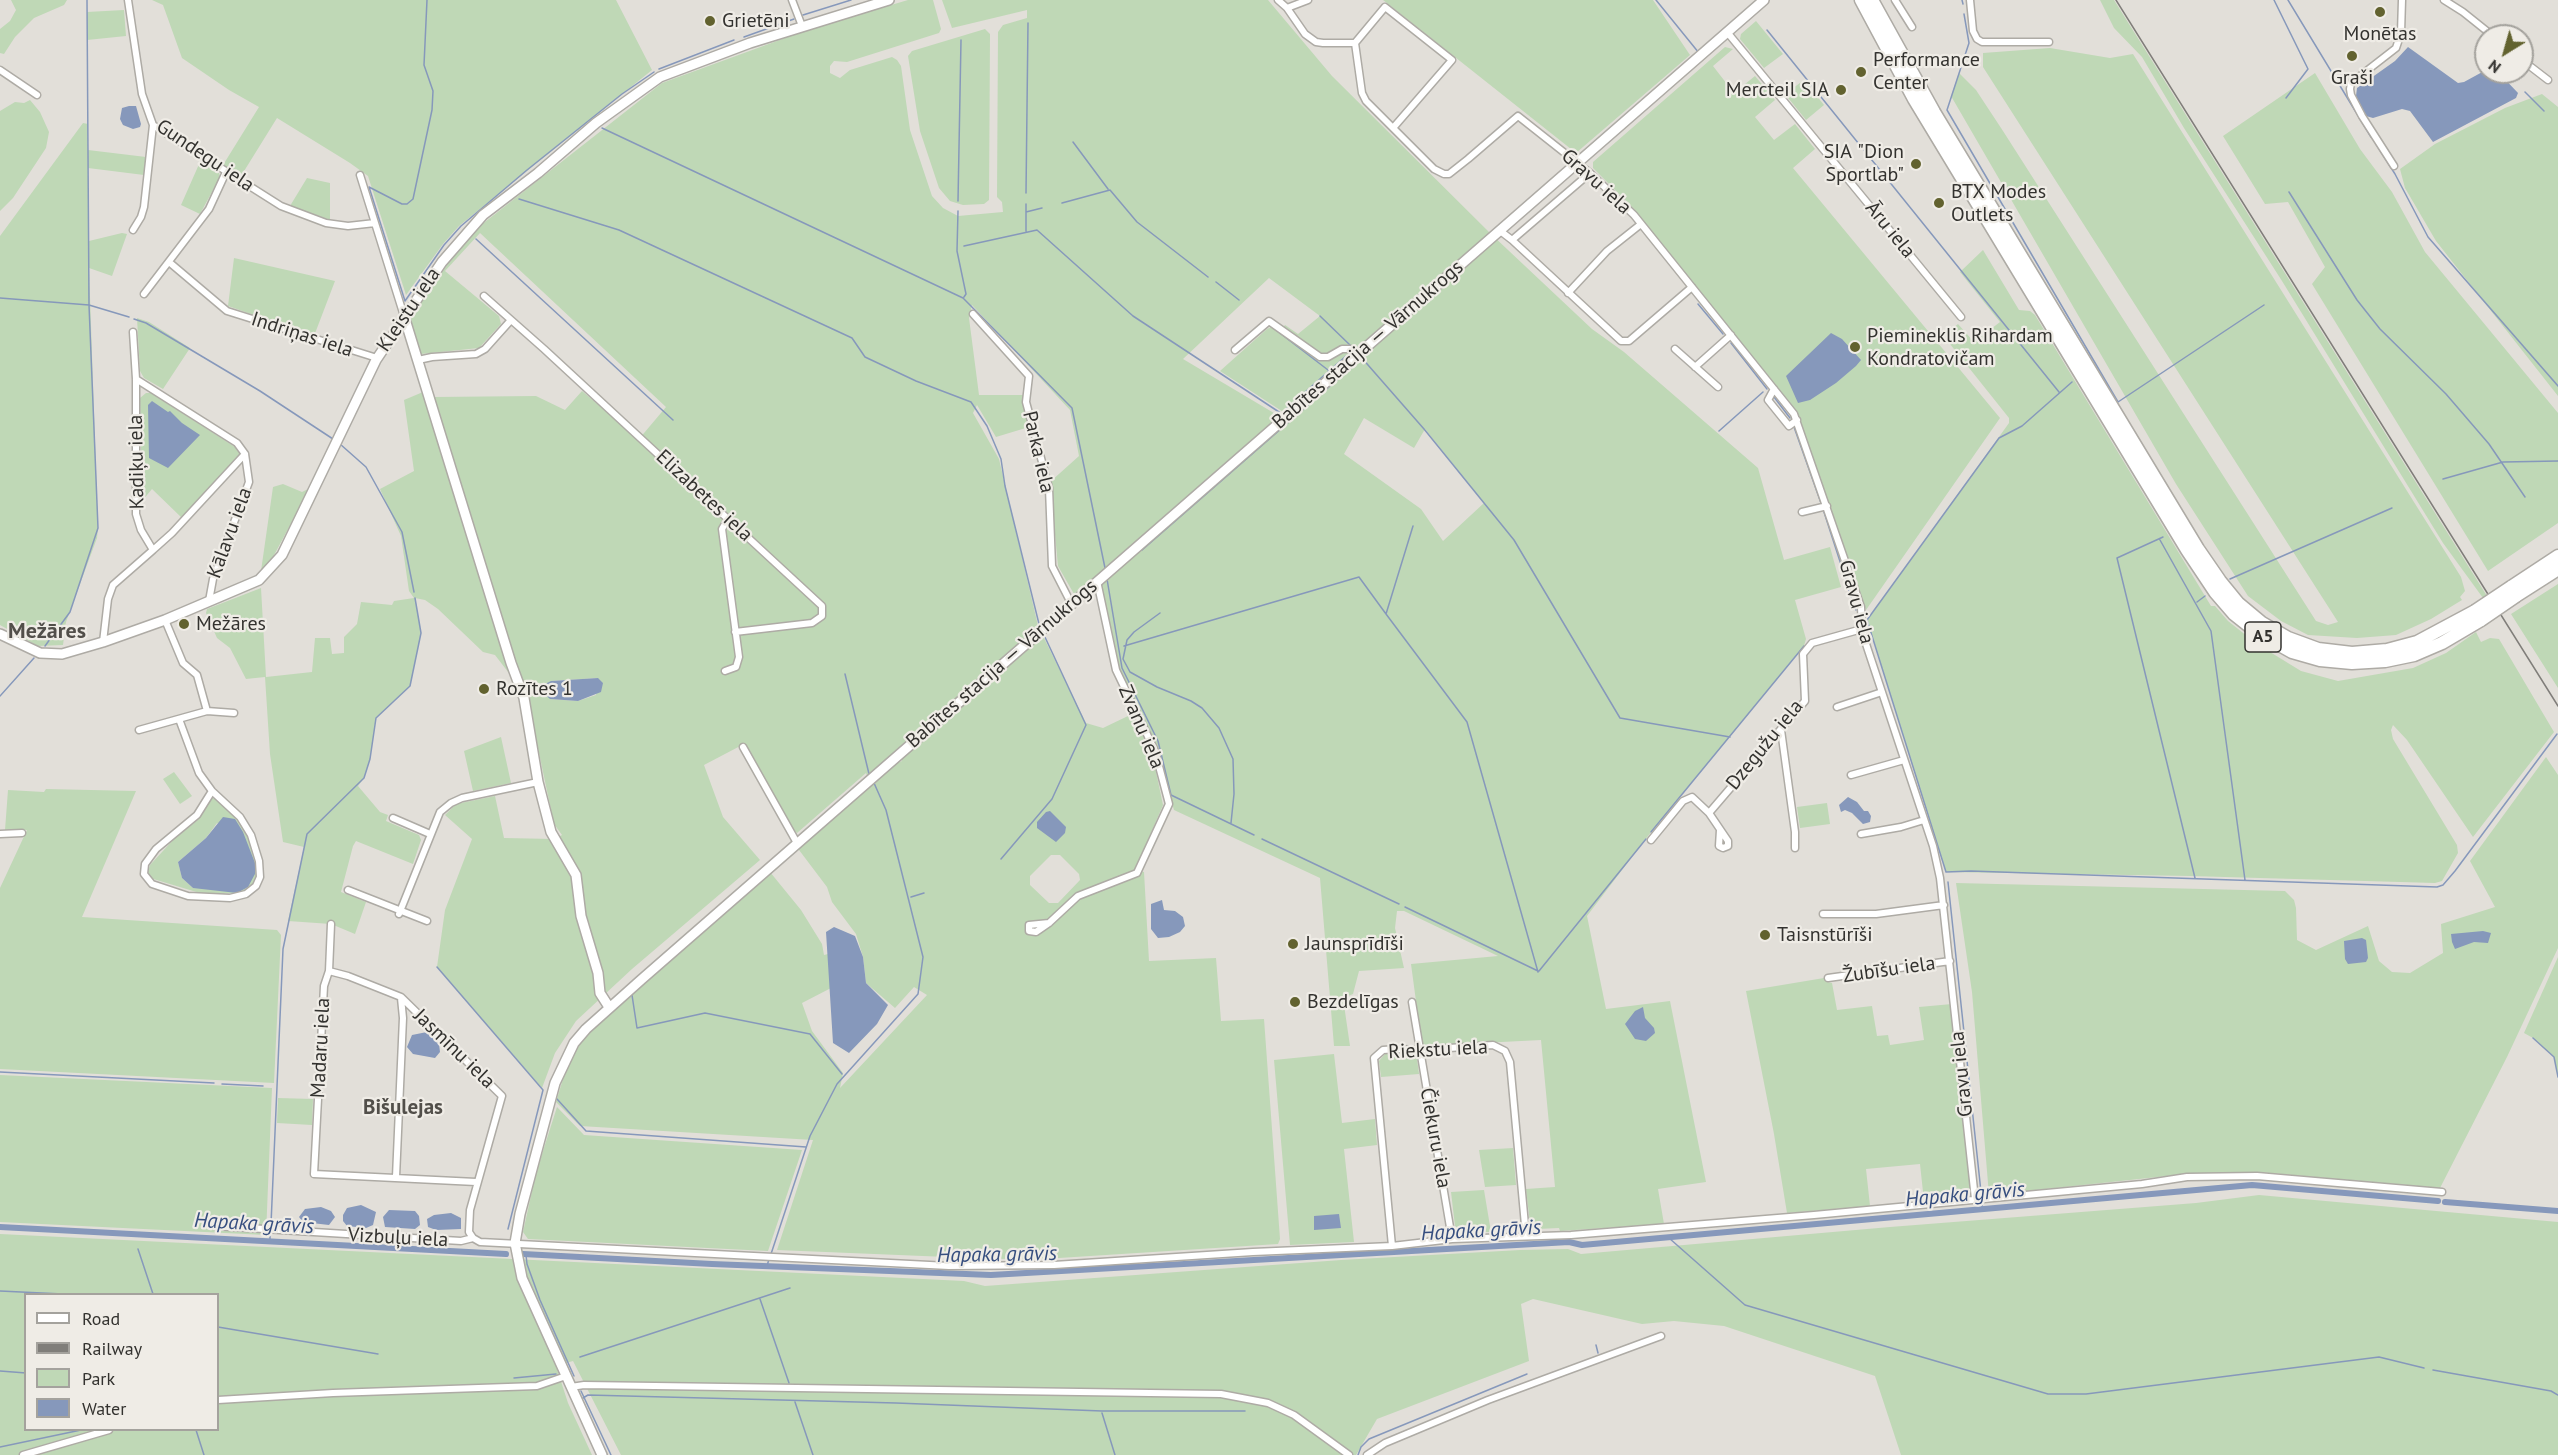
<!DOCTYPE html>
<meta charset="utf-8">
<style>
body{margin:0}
#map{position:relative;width:2558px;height:1455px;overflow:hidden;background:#e2dfd9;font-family:"PT Sans",sans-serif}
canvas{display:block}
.legend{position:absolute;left:24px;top:1293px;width:195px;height:138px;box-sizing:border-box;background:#efece6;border:2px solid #a4a29d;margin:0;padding:8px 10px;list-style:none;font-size:18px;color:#33322f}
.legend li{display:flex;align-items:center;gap:12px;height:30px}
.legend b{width:30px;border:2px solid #a4a29d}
.north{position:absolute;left:2474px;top:24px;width:60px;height:60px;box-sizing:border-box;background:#efece6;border:2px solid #a4a29d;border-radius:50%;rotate:217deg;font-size:16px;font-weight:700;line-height:24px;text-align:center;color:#33322f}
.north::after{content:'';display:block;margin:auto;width:21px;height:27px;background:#62622f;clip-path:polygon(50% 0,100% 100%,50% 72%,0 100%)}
</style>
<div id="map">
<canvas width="2558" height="1455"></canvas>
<ul class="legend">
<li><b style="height:8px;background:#fff"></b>Road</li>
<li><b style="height:8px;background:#807e7a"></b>Railway</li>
<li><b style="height:16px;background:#bfd8b6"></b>Park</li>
<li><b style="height:16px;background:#8698bb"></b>Water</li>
</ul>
<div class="north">N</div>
</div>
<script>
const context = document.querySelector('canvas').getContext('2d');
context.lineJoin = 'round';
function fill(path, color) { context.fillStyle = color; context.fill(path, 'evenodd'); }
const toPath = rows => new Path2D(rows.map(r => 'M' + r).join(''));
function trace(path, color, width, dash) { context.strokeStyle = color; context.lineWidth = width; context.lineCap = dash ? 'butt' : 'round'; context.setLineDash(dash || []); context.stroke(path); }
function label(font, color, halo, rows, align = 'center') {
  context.font = font + ' "PT Sans",sans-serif'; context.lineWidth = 4.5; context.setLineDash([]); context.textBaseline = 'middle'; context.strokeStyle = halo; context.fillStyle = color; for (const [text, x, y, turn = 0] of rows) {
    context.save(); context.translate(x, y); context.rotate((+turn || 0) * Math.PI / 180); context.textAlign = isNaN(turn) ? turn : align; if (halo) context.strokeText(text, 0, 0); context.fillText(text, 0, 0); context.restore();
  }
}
fill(toPath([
 [11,0,67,0,64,5,34,18,15,37,4,54,0,53,0,29,10,21,16,10],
 [152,0,616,0,652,70,459,226,443,244,406,295,368,176,350,163,277,118,241,176,223,165,259,107,229,90,182,58,163,5],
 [908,0,933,0,941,29,939,33,847,62,834,61,830,66,830,73,840,78,850,70,892,57,897,60,901,66,910,130,932,196,943,208,958,216,1003,212,1002,202,997,197,998,32,1003,25,1027,18,1027,10,952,28,942,0,1268,0,1332,76,1491,234,1592,329,1624,352,1758,468,1784,560,1830,547,1841,587,1795,600,1806,639,1804,646,1651,832,1587,916,1606,1009,1670,1001,1706,1182,1658,1189,1664,1224,1560,1231,1559,1228,1537,1229,1530,1223,1526,1189,1555,1187,1541,1040,1422,1046,1411,964,1498,956,1404,911,1397,911,1395,928,1404,968,1359,971,1353,994,1343,998,1350,1046,1334,1046,1320,878,1174,810,1153,741,1119,669,1098,578,1074,594,1058,566,1050,482,1079,456,1070,410,972,305,969,318,979,395,1023,395,1023,406,1029,427,996,437,977,405,973,413,999,459,1039,630,886,768,902,761,902,757,1043,636,1086,723,1103,728,1128,716,1130,719,1138,720,1152,753,1163,805,1135,870,1144,872,1149,961,1216,958,1221,1021,1264,1019,1280,1239,1278,1244,1059,1258,996,1259,777,1250,813,1140,580,1126,556,1102,569,1059,588,1031,770,872,801,910,822,944,824,955,828,954,831,988,802,1003,812,1031,843,1073,840,1088,927,995,914,987,895,1008,866,983,863,957,856,934,832,902,827,887,796,846,870,783,866,773,797,833,791,827,744,744,704,765,723,817,760,860,632,969,576,1021,555,1053,542,1088,437,967,445,910,472,839,445,815,456,804,495,796,504,838,554,839,562,835,554,824,524,682,515,681,495,655,483,652,438,609,425,600,415,598,421,633,410,686,376,718,370,759,364,778,358,786,380,812,388,815,386,821,419,835,421,840,413,864,356,841,353,846,341,892,366,902,355,934,331,924,288,921,304,847,283,842,270,754,265,677,246,679,230,648,217,638,206,613,207,609,261,588,266,677,312,672,315,638,330,638,332,654,344,653,344,637,357,624,361,602,392,605,394,601,414,598,409,591,401,536,380,489,414,471,404,400,423,392,426,400,434,397,536,396,565,410,582,391,639,439,666,407,480,233,445,271,499,316,501,324,479,348,421,354,410,317,456,252,476,229,662,83,807,30],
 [1269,278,1320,316,1298,334,1285,325,1279,333,1271,327,1267,329,1220,371,1291,417,1289,422,1183,359],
 [1364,418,1414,448,1425,429,1484,503,1443,541,1421,509,1344,454],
 [598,678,596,695,578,701,550,699,551,681],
 [1051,855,1060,855,1079,874,1080,880,1058,903,1049,903,1030,885,1030,876],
 [1383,0,1653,0,1690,55,1576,153],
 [2100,0,2114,0,2487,596,2483,598,2443,543,2282,281,2184,128,2142,57,2114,28],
 [124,10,126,36,87,40,87,12],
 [1756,21,1783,54,1764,68,1740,39,1741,34],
 [985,29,990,34,989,200,984,204,963,205,950,201,939,188,920,131,908,56,912,51],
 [1725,47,1733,49,1713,66,1734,93,1755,76,1775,100,1755,117,1774,140,1795,124,1815,149,1793,168,2000,418,1866,610,1798,414,1634,209,1593,168,1593,162],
 [2050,48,2110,58,2133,54,2461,577,2465,591,2460,597,2462,600,2431,619,2396,635,2357,638,2308,635,2281,621,2248,596,2176,484,1951,96,1959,73,1976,90,2003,131,2316,621,2328,625,2338,622,1983,67,1983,53],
 [2315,73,2360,149,2392,192,2425,252,2558,413,2558,523,2488,571,2312,284,2325,267,2288,202,2265,204,2223,136],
 [1804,80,1824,105,1806,120,1785,94],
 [2542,94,2558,107,2558,396,2436,241,2405,188,2400,169,2435,144,2505,108],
 [30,100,40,112,49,132,46,148,13,198,0,211,0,111,15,102,24,103],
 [83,123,88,124,88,150,146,157,144,175,88,168,89,241,122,233,127,234,112,276,89,268,98,528,97,538,66,622,63,645,38,646,0,625,0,236],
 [200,162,219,173,220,177,200,214,181,205],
 [307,178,330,183,330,220,290,206],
 [1983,250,2019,310,2030,311,2035,315,2211,606,2215,606,2228,621,2257,644,2301,671,2338,681,2413,668,2446,653,2476,632,2481,642,2490,638,2499,639,2554,732,2473,837,2407,740,2393,725,2391,730,2393,739,2457,845,2458,853,2442,881,2435,883,2190,876,1946,872,1867,620,2009,423,2009,418,1946,339,1946,334,1958,324,1974,342,2000,322,1960,272],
 [234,258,335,281,314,336,228,306],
 [137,318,149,322,190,348,163,389,144,378,140,371],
 [146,393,151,393,235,447,240,454,238,459,182,518,152,489,142,501,140,398],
 [283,484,302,492,310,488,273,557,261,571,273,487],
 [2558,584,2558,688,2511,614],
 [501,737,511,783,473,791,464,751],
 [2546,757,2558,775,2558,948,2507,1057,2440,1188,2259,1172,2186,1174,1989,1195,1972,992,1956,883,2285,891,2294,900,2296,908,2297,940,2316,950,2368,926,2379,961,2392,972,2410,973,2443,953,2441,924,2495,907,2470,861],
 [174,772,192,796,180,804,163,779],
 [46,789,136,791,82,917,277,930,281,935,274,1083,0,1069,0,888,27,830,5,830,8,790,44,792],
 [211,798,218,799,235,815,254,848,259,869,254,886,241,893,203,894,150,878,148,872,150,865,174,839,199,819],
 [217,823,246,843,251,853,193,888,182,878,178,862,206,838],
 [1827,803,1830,824,1800,828,1797,807],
 [2558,957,2558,1077,2554,1057,2533,1038,2524,1033],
 [1824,978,1827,982,1832,983,1837,1010,1872,1006,1877,1036,1888,1035,1890,1045,1924,1040,1919,1007,1952,1004,1972,1191,1967,1197,1924,1201,1920,1164,1866,1169,1870,1206,1787,1213,1774,1134,1746,991],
 [1334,1054,1342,1123,1375,1119,1377,1145,1344,1149,1354,1242,1290,1245,1274,1060],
 [1385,1054,1409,1054,1417,1059,1419,1074,1381,1077,1379,1061],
 [0,1075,272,1088,266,1235,0,1222],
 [278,1098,313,1099,312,1125,277,1123],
 [557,1107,584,1135,802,1150,768,1251,528,1239,523,1232,536,1173],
 [1513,1148,1516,1185,1485,1187,1479,1150],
 [1484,1190,1491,1232,1464,1232,1455,1226,1451,1192],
 [2259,1195,2558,1222,2558,1455,1901,1455,1875,1376,1724,1326,1674,1321,1642,1324,1533,1299,1521,1304,1529,1361,1377,1419,1356,1455,621,1455,573,1361,556,1366,568,1403,592,1455,0,1455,0,1234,964,1281,985,1286,1341,1260,1520,1250,1568,1249,1581,1254,1890,1227,2196,1203],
 [26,1294,218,1294,218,1430,26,1430]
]), '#bfd8b6');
fill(toPath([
 [2408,47,2458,83,2464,82,2486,70,2498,72,2518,93,2516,98,2433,142,2410,111,2402,109,2373,118,2366,116,2356,96,2357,88,2395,61],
 [129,106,136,106,141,124,140,127,133,129,123,125,120,119,122,108],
 [1831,333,1842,339,1861,360,1856,366,1836,383,1810,400,1798,403,1786,376],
 [152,401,168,412,170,411,182,423,200,435,168,468,149,458,148,405],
 [598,678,603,683,601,692,578,701,550,699,542,692,543,685,551,681],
 [1848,797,1857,802,1864,811,1868,811,1871,816,1870,822,1863,824,1852,813,1845,810,1841,812,1839,805],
 [1050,811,1066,827,1065,833,1056,842,1037,828,1037,822,1046,812],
 [223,817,235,819,243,832,255,863,255,874,248,887,237,893,193,888,182,878,178,862,206,838],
 [1162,900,1164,910,1175,911,1183,917,1185,926,1180,932,1169,937,1158,938,1151,929,1151,904],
 [834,927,855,936,863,957,866,983,888,1005,877,1024,849,1053,833,1043,826,932],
 [2483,931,2491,933,2488,943,2474,942,2455,949,2452,942,2451,934],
 [2362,938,2366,940,2368,958,2366,962,2348,964,2345,959,2344,941],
 [1643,1007,1645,1018,1654,1028,1655,1033,1646,1041,1635,1039,1625,1024,1635,1011],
 [427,1032,439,1044,440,1052,435,1058,413,1054,407,1047,412,1035],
 [361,1205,376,1212,373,1225,366,1228,347,1226,343,1221,343,1215,347,1208],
 [321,1207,331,1211,335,1217,329,1225,303,1222,299,1217,305,1209],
 [389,1210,415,1211,419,1216,420,1225,415,1229,385,1227,383,1217],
 [451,1213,461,1218,461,1229,436,1230,428,1227,427,1219,434,1215],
 [1339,1214,1341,1228,1314,1230,1314,1216]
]), '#8698bb');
trace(toPath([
 [427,0,424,65,433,91,432,110,413,199,407,204,402,204,369,187,405,301,444,245,461,226,527,170,622,94,654,72],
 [1656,0,1699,53],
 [1962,0,1963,4],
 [2274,0,2308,69,2286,98],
 [2288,0,2371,137],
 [1964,14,1969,43,1947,110,2118,402,2264,305],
 [803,15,851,0],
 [1767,30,2059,392],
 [744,37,794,19],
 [659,69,734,40],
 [2525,92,2544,111],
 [602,128,963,298,1072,408,1105,568],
 [1073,142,1108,189],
 [2376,144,2395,174,2428,237,2558,386],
 [2289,192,2357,300,2380,329,2446,394,2489,444,2525,497],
 [1026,193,1028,23],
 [519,199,619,230,852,338,865,357,916,381,971,402,987,426,1001,459,1005,486,1040,628],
 [958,201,961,40],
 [1062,203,1110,190,1137,222,1208,277],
 [958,211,957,251,966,294,964,297],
 [1026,212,1026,204],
 [1026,231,1026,212,1042,208],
 [476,239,673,420],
 [964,246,1037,230,1133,316,1279,412],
 [1216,282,1239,300],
 [0,298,89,305,129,317],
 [1698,304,1723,334],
 [1320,316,1351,346],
 [134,319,146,323,260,391,333,439],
 [1272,327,1328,370],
 [1731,343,1767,389],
 [1361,357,1424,429,1514,540,1620,718,1730,737],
 [2072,382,2022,426,1999,438,1867,620,1946,872,1971,871,2437,887,2443,885,2455,871,2557,734],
 [1774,397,1790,418],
 [1287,408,1346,356],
 [1794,427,1821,503],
 [1719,431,1763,392],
 [340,444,366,467,402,532,414,592],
 [2443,479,2503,462,2558,461],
 [1824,512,1846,580],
 [1413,526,1386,614,1467,722,1538,972],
 [2163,537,2117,558,2195,878],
 [2160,540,2211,631,2245,880],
 [1142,550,1353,366],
 [1107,579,1122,668,1158,741,1171,795,1254,835],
 [2230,579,2392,508],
 [1848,588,1856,610],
 [2197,602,2205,596],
 [1160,613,1134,632,1127,640,1123,659,1130,672,1157,687,1191,701,1202,708,1219,728,1233,759,1234,794,1231,823],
 [45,646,70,612,98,528,89,305,87,0],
 [1124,646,1359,577,1386,614],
 [845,674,869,774],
 [0,696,34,658],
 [1651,832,1804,646],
 [1262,839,1399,904],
 [1001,859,1052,799,1086,725,1044,635],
 [1948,882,1981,1192],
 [911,897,924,893],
 [1405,907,1538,971],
 [437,967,543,1090,508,1229],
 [1539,971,1646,839],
 [632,995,637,1028,705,1013,810,1034,842,1074],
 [2533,1038,2554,1057,2558,1077],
 [0,1072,214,1083],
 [222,1084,263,1086],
 [557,1099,586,1131,806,1147],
 [1982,1204,1982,1211],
 [271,1224,283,949,307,834,364,778,370,759,376,718,410,686,421,633,415,598],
 [1669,1238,1745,1305,2048,1394,2086,1394,2379,1357,2424,1368],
 [270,1240,270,1233],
 [138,1249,153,1294],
 [771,1254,810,1136,837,1084,918,994,923,957,886,810,874,783],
 [526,1255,527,1264,540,1300,574,1376],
 [767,1266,769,1259],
 [0,1291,63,1294],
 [760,1299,789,1383],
 [218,1327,378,1354],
 [1596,1345,1598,1353],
 [580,1357,790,1288],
 [2433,1370,2551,1391,2558,1395],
 [0,1371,26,1373],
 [514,1378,556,1374],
 [581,1391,611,1455],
 [583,1398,588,1395,896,1403,1102,1411,1245,1411],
 [795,1402,813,1455],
 [1102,1413,1115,1455],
 [196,1430,204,1455],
 [0,1447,81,1430],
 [1358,1455,1361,1447,1369,1439,1527,1374]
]), '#8698bb', 1.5);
trace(toPath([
 [2445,1202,2558,1211],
 [0,1227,506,1254],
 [523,1254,712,1264,991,1275,1569,1242,1582,1245,2252,1185,2438,1201]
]), '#8698bb', 6);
const street = toPath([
 [128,0,142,94,153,125,281,206,326,223,348,226,375,223],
 [792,0,802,26],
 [1278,0,1287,8,1305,34,1316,42,1323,43,1355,43,1385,7,1452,60,1393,128,1366,101,1362,93,1355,43],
 [1895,0,1912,27],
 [1970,0,1973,31,1977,39,1982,42,2049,42],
 [2444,0,2463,12,2493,36],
 [1287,8,1308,0],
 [1727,32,1961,317],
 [2522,60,2548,80],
 [0,70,37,95],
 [1393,128,1434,169,1444,174,1449,174,1468,159,1518,116,1590,173,1634,215,1794,414,1861,607,1862,629,1866,644,1933,846,1940,878,1975,1199],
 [2394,166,2362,116,2351,95,2350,89,2351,83,2396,48,2401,33,2402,0],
 [360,175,404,316],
 [133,230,141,217,144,207,153,125],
 [1499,230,1512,240,1621,341,1629,341,1692,287],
 [1512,240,1590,173],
 [169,262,227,311,377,358],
 [1568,293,1607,251,1641,224],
 [144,294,209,209,226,172],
 [484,296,544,349,822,606,822,616,812,623,735,632],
 [973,314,1029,376,1026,402,1049,488,1052,566,1072,605],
 [1675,349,1718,387],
 [1235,350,1269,321,1320,357,1328,357,1342,349,1350,349,1357,355],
 [418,360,432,357,476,354,485,349,511,320],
 [1695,367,1731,335],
 [136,379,237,443,245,454,249,482,213,579,209,601],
 [1774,389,1768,400,1789,426,1797,420],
 [1802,512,1827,506],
 [153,550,172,533,245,454],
 [165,620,183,663,197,675,207,711,234,713],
 [103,642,108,599,113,585,153,550,141,530,136,514,136,379,133,332],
 [725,671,736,667,739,657,722,529,728,519],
 [1837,707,1882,692],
 [179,719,199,773,212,791,240,817,251,835,259,861,260,877,256,886,246,894,230,898,188,896,152,884,144,874,145,864,156,849,197,815,212,791],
 [139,730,207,711],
 [1781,730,1795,832,1795,848],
 [743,747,797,843],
 [1851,775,1904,760],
 [1709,813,1805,701,1803,654,1812,643,1862,629],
 [393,818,430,834],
 [0,834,22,833],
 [1861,834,1901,827,1924,820],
 [1651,840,1683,801,1692,797,1709,813,1728,841,1728,846,1723,848,1719,846,1720,830],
 [348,890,427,921],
 [399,914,440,812,451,803,462,798,538,782],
 [1823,914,1876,914,1944,905],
 [1049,923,1029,925,1029,931,1036,932,1049,923,1078,896,1137,873,1169,804,1155,751,1116,670,1097,581],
 [331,924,329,971,324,986,314,1174,476,1182],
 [329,971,348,976,401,997,502,1096,470,1210,469,1232,473,1238,480,1242,949,1266,1054,1265,1253,1252,1392,1246,1452,1239,1571,1235,1814,1215,2142,1184,2187,1177,2257,1176,2442,1192],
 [1828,978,1950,961],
 [1412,1002,1452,1239],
 [396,1177,403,1018,401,998],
 [215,1226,461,1241,473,1238],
 [1392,1246,1374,1058,1383,1050,1397,1049,1420,1050,1493,1045,1505,1051,1510,1062,1526,1236],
 [571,1387,584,1385,1221,1394,1268,1403,1294,1415,1349,1455],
 [218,1400,333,1393,537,1386,566,1376],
 [23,1455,109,1430],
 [1367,1455,1385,1443,1488,1400,1661,1336]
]);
const secondary = toPath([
 [404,316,511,663,524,698,538,782,551,832,576,875,581,916,598,973,600,993,609,1007],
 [0,634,40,653,62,654,103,642,165,620,259,580,282,555,376,360,442,262,483,215,538,173,596,123,660,77,750,43,889,0],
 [602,1455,522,1278,515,1243,520,1214,555,1083,574,1043,586,1029,642,979,1764,0]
]);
const highway = toPath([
 [1861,0,1914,99,2187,550,2215,592,2234,614,2258,633,2292,652,2320,660,2352,663,2385,661,2414,655,2442,643,2481,620],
 [1872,0,1934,112,2198,549,2220,581,2238,603,2262,623,2288,638,2318,649,2352,653,2387,650,2417,642,2475,611],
 [2511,587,2558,556],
 [2516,596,2558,569]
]);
trace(street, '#aeaba5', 9);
trace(secondary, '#aeaba5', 12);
trace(highway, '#aeaba5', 15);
trace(street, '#fff', 6);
trace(secondary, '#fff', 9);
trace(highway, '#fff', 12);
trace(toPath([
 [2116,0,2558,706]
]), '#807e7a', 1.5);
const highwayBridge = toPath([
 [2475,611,2511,587],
 [2481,620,2516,596]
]);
trace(highwayBridge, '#aeaba5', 15, []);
trace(highwayBridge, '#fff', 12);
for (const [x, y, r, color] of [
 [2380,12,6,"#62622f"],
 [710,21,6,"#62622f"],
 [2352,56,6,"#62622f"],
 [1861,72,6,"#62622f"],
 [1841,90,6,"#62622f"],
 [1916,164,6,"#62622f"],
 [1939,203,6,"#62622f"],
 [1855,347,6,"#62622f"],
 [184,624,6,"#62622f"],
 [484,689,6,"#62622f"],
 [1765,935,6,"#62622f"],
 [1293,944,6,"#62622f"],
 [1295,1002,6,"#62622f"]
]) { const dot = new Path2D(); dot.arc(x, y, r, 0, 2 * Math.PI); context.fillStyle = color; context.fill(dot); trace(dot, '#efece6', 2); }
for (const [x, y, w] of [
 [2263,637,36]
]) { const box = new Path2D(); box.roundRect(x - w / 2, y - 15, w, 30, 4.5); context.fillStyle = '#efece6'; context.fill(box); trace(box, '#33322f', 1.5); }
label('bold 18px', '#33322f', null, [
 ["A5",2263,637]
]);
label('20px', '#33322f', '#efece6', [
 ["Grietēni",722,21],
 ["Monētas",2380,34,"center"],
 ["Performance",1873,60],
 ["Center",1873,83],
 ["Graši",2352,78,"center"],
 ["Mercteil SIA",1829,90,"right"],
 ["SIA \"Dion",1904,152,"right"],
 ["Sportlab\"",1904,175,"right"],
 ["BTX Modes",1951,192],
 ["Outlets",1951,215],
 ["Piemineklis Rihardam",1867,336],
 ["Kondratovičam",1867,359],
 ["Mežāres",196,624],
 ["Rozītes 1",496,689],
 ["Taisnstūrīši",1777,935],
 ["Jaunsprīdīši",1305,944],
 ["Bezdelīgas",1307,1002]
], 'left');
label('20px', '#33322f', '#efece6', [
 ["Gundegu iela",205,156,34],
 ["Gravu iela",1596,182,42],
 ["Āru iela",1890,230,51],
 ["Kleistu iela",409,310,-56],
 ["Indriņas iela",302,335,18],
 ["Babītes stacija — Vārnukrogs",1368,345,-41],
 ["Parka iela",1038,452,77],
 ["Kadiķu iela",137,462,-91],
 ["Elizabetes iela",704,496,43],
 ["Kālavu iela",230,533,-70],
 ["Gravu iela",1856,602,75],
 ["Babītes stacija — Vārnukrogs",1002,664,-41],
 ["Zvanu iela",1141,727,67],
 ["Dzegužu iela",1765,745,-51],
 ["Žubīšu iela",1889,970,-8],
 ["Madaru iela",321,1048,-87],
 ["Jasmīnu iela",454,1049,44],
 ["Riekstu iela",1438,1050,-3],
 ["Gravu iela",1962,1074,-96],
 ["Čiekuru iela",1435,1138,80],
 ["Vizbuļu iela",398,1238,3]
]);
label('bold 21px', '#524f4a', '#efece6', [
 ["Bišulejas",403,1108]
]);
label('italic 21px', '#364e7f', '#efece6', [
 ["Hapaka grāvis",1965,1195,-5],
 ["Hapaka grāvis",254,1224,3],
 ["Hapaka grāvis",1481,1231,-3],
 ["Hapaka grāvis",997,1255,-1]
]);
label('bold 22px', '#524f4a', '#efece6', [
 ["Mežāres",47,632]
]);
</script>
